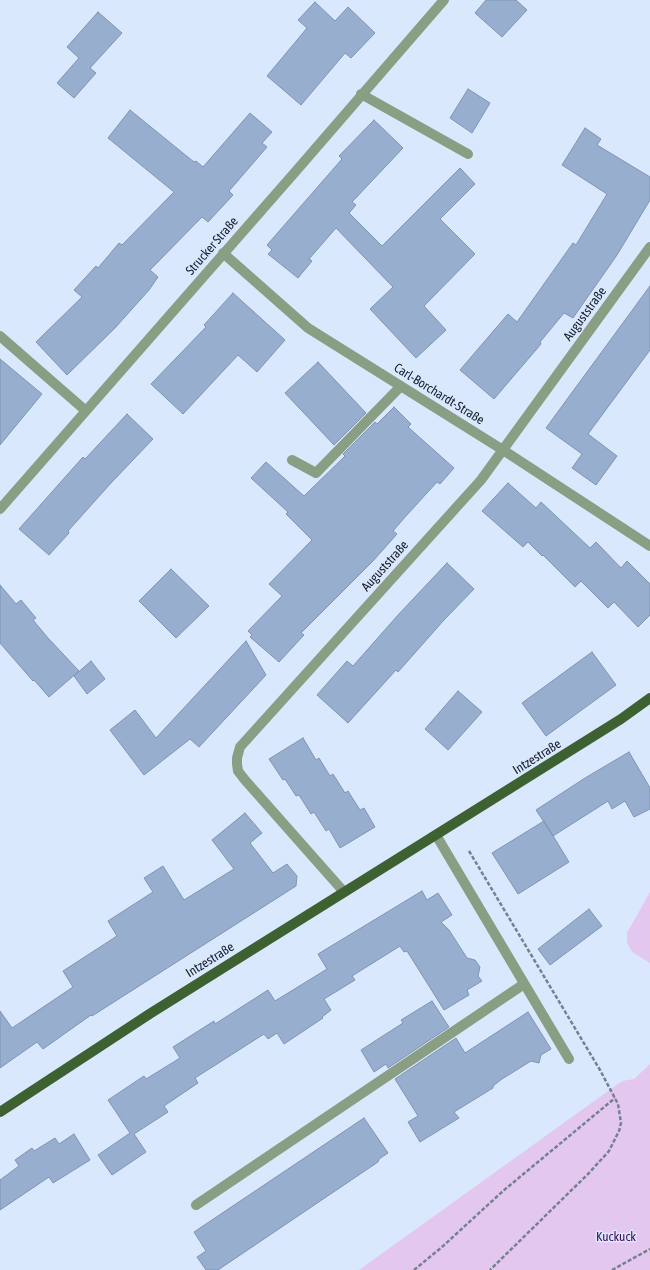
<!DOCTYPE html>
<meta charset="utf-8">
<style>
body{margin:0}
canvas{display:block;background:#dae8fd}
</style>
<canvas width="650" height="1270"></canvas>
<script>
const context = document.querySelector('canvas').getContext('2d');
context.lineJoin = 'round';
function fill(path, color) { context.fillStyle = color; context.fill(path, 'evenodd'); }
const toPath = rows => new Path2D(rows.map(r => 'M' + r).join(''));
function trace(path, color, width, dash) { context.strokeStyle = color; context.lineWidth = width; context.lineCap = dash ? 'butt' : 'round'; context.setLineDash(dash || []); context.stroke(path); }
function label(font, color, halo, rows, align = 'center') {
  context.font = font + ' "Asap Condensed",sans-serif'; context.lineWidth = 3; context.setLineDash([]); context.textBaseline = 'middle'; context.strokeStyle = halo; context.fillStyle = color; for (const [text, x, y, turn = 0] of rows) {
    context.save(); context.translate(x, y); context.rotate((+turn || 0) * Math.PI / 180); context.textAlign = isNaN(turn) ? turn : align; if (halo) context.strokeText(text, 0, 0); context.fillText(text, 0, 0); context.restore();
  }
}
fill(toPath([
 [650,892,650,963,632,952,627,943,627,933],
 [650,1064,650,1270,359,1270,622,1081,634,1079]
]), '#e4c7ee');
const building = toPath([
 [486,0,516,0,527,10,502,37,475,13,486,0],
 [315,2,335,21,348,7,375,33,351,58,345,53,301,105,267,76,307,28,298,20,315,2],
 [98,12,122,33,90,68,96,73,74,98,57,83,79,58,67,47,98,12],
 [468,89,490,103,472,133,450,118,468,89],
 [130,110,194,162,196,161,203,167,250,113,272,132,262,143,267,147,229,191,233,195,208,222,202,217,150,270,158,277,149,290,115,328,67,375,36,342,82,297,74,290,96,266,98,268,119,243,122,245,174,192,108,138,130,110],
 [374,120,403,148,352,202,356,205,349,213,382,246,460,168,475,184,440,219,475,254,424,306,446,330,416,358,370,309,393,287,336,228,309,259,312,261,298,278,268,254,272,250,267,245,342,159,339,156,374,120],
 [585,128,601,139,597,145,650,177,650,200,617,255,573,318,564,313,540,342,541,344,494,399,460,370,508,314,517,322,573,243,576,245,607,194,562,165,585,128],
 [650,286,650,350,588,434,617,456,596,485,572,468,582,454,546,428,650,286],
 [233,293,285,340,257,372,238,355,183,414,151,384,206,327,204,325,233,293],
 [0,359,42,394,0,445,0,359],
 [318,362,366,413,334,445,285,393,318,362],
 [394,407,411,424,408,427,454,468,440,484,437,482,406,516,393,531,397,534,373,561,301,633,304,635,279,662,250,637,252,635,248,631,282,596,269,584,312,540,286,514,288,512,251,478,266,462,304,496,345,456,343,454,375,422,377,424,394,407],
 [127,414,153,439,111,483,68,531,69,533,49,555,19,529,83,457,85,459,127,414],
 [508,483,536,508,541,502,590,548,596,542,621,568,627,561,650,584,650,615,638,627,614,602,608,608,581,581,575,587,543,555,542,556,528,542,523,547,482,511,508,483],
 [447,563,474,589,444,620,398,672,396,670,348,723,317,695,347,661,353,666,398,615,447,563],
 [171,569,209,606,176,638,139,601,171,569],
 [0,585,16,604,21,600,36,618,33,620,48,638,79,671,49,697,34,680,33,681,0,643,0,585],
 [246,641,266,675,199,747,190,739,144,775,110,730,135,710,156,738,246,641],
 [592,652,616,685,546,736,522,703,592,652],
 [91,661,105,679,87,694,74,676,91,661],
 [458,691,482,712,448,750,425,729,458,691],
 [303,738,316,760,319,758,330,776,333,774,345,793,348,791,360,810,364,808,375,827,340,848,329,829,326,831,314,812,311,814,299,795,296,796,285,779,283,780,269,759,303,738],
 [629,752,650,788,650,809,634,817,625,801,612,809,608,801,553,836,536,810,585,778,629,752],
 [245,813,262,833,250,843,273,873,287,864,297,876,296,886,92,1016,91,1015,43,1049,37,1042,0,1068,0,1011,12,1028,73,987,63,971,117,936,108,921,153,892,144,878,163,866,184,900,234,869,212,840,245,813],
 [544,821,569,862,518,894,492,853,544,821],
 [422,891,427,900,438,893,452,915,441,922,449,930,467,958,475,960,480,967,478,976,482,981,467,990,469,995,444,1010,407,951,404,952,400,946,352,976,355,980,324,999,331,1010,322,1017,323,1018,284,1044,277,1033,268,1039,264,1034,195,1078,198,1083,164,1106,168,1112,134,1134,146,1152,112,1175,98,1155,130,1133,108,1100,144,1076,146,1079,180,1058,173,1047,214,1021,215,1024,268,990,275,1001,327,969,318,954,422,891],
 [589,909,602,926,550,965,538,949,589,909],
 [432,1001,449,1027,388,1068,386,1064,374,1072,361,1050,403,1023,401,1020,432,1001],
 [528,1012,551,1049,541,1055,539,1063,531,1061,502,1079,493,1086,493,1088,454,1112,459,1118,420,1142,408,1122,418,1116,395,1079,456,1038,465,1053,528,1012],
 [364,1118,388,1153,379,1159,378,1162,218,1270,206,1270,197,1257,206,1251,194,1232,364,1118],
 [74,1134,90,1160,53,1183,49,1177,0,1210,0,1180,19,1166,15,1160,32,1148,34,1151,55,1138,59,1144,74,1134]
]);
fill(building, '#97aecf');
trace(building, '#7d94b4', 1);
trace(toPath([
 [469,851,600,1070,618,1104,621,1123,619,1131,609,1151,589,1173,490,1270],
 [414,1270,442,1247,503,1191,615,1098],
 [612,1270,650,1249]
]), '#758091', 2.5, [4, 2]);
trace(toPath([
 [361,94,468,154],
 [223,253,308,328,503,450,650,546],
 [0,336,86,411],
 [292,460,316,473,401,386],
 [0,509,296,171,444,0],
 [436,835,569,1059],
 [344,892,245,780,238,771,237,764,237,758,240,747,481,480,650,247],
 [196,1205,524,984]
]), '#8a9e83', 10);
trace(toPath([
 [0,1112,151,1013,621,719,650,698]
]), '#3e6131', 10);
label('13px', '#141c29', '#dae8fd', [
 ["Strucker Straße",212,246,-49],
 ["Auguststraße",585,314,-54],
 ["Carl-Borchardt-Straße",439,394,32],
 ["Auguststraße",385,566,-48],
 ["Intzestraße",537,757,-32],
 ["Intzestraße",210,960,-32]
]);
label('13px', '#460b57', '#dae8fd', [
 ["Kuckuck",616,1237]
]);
</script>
